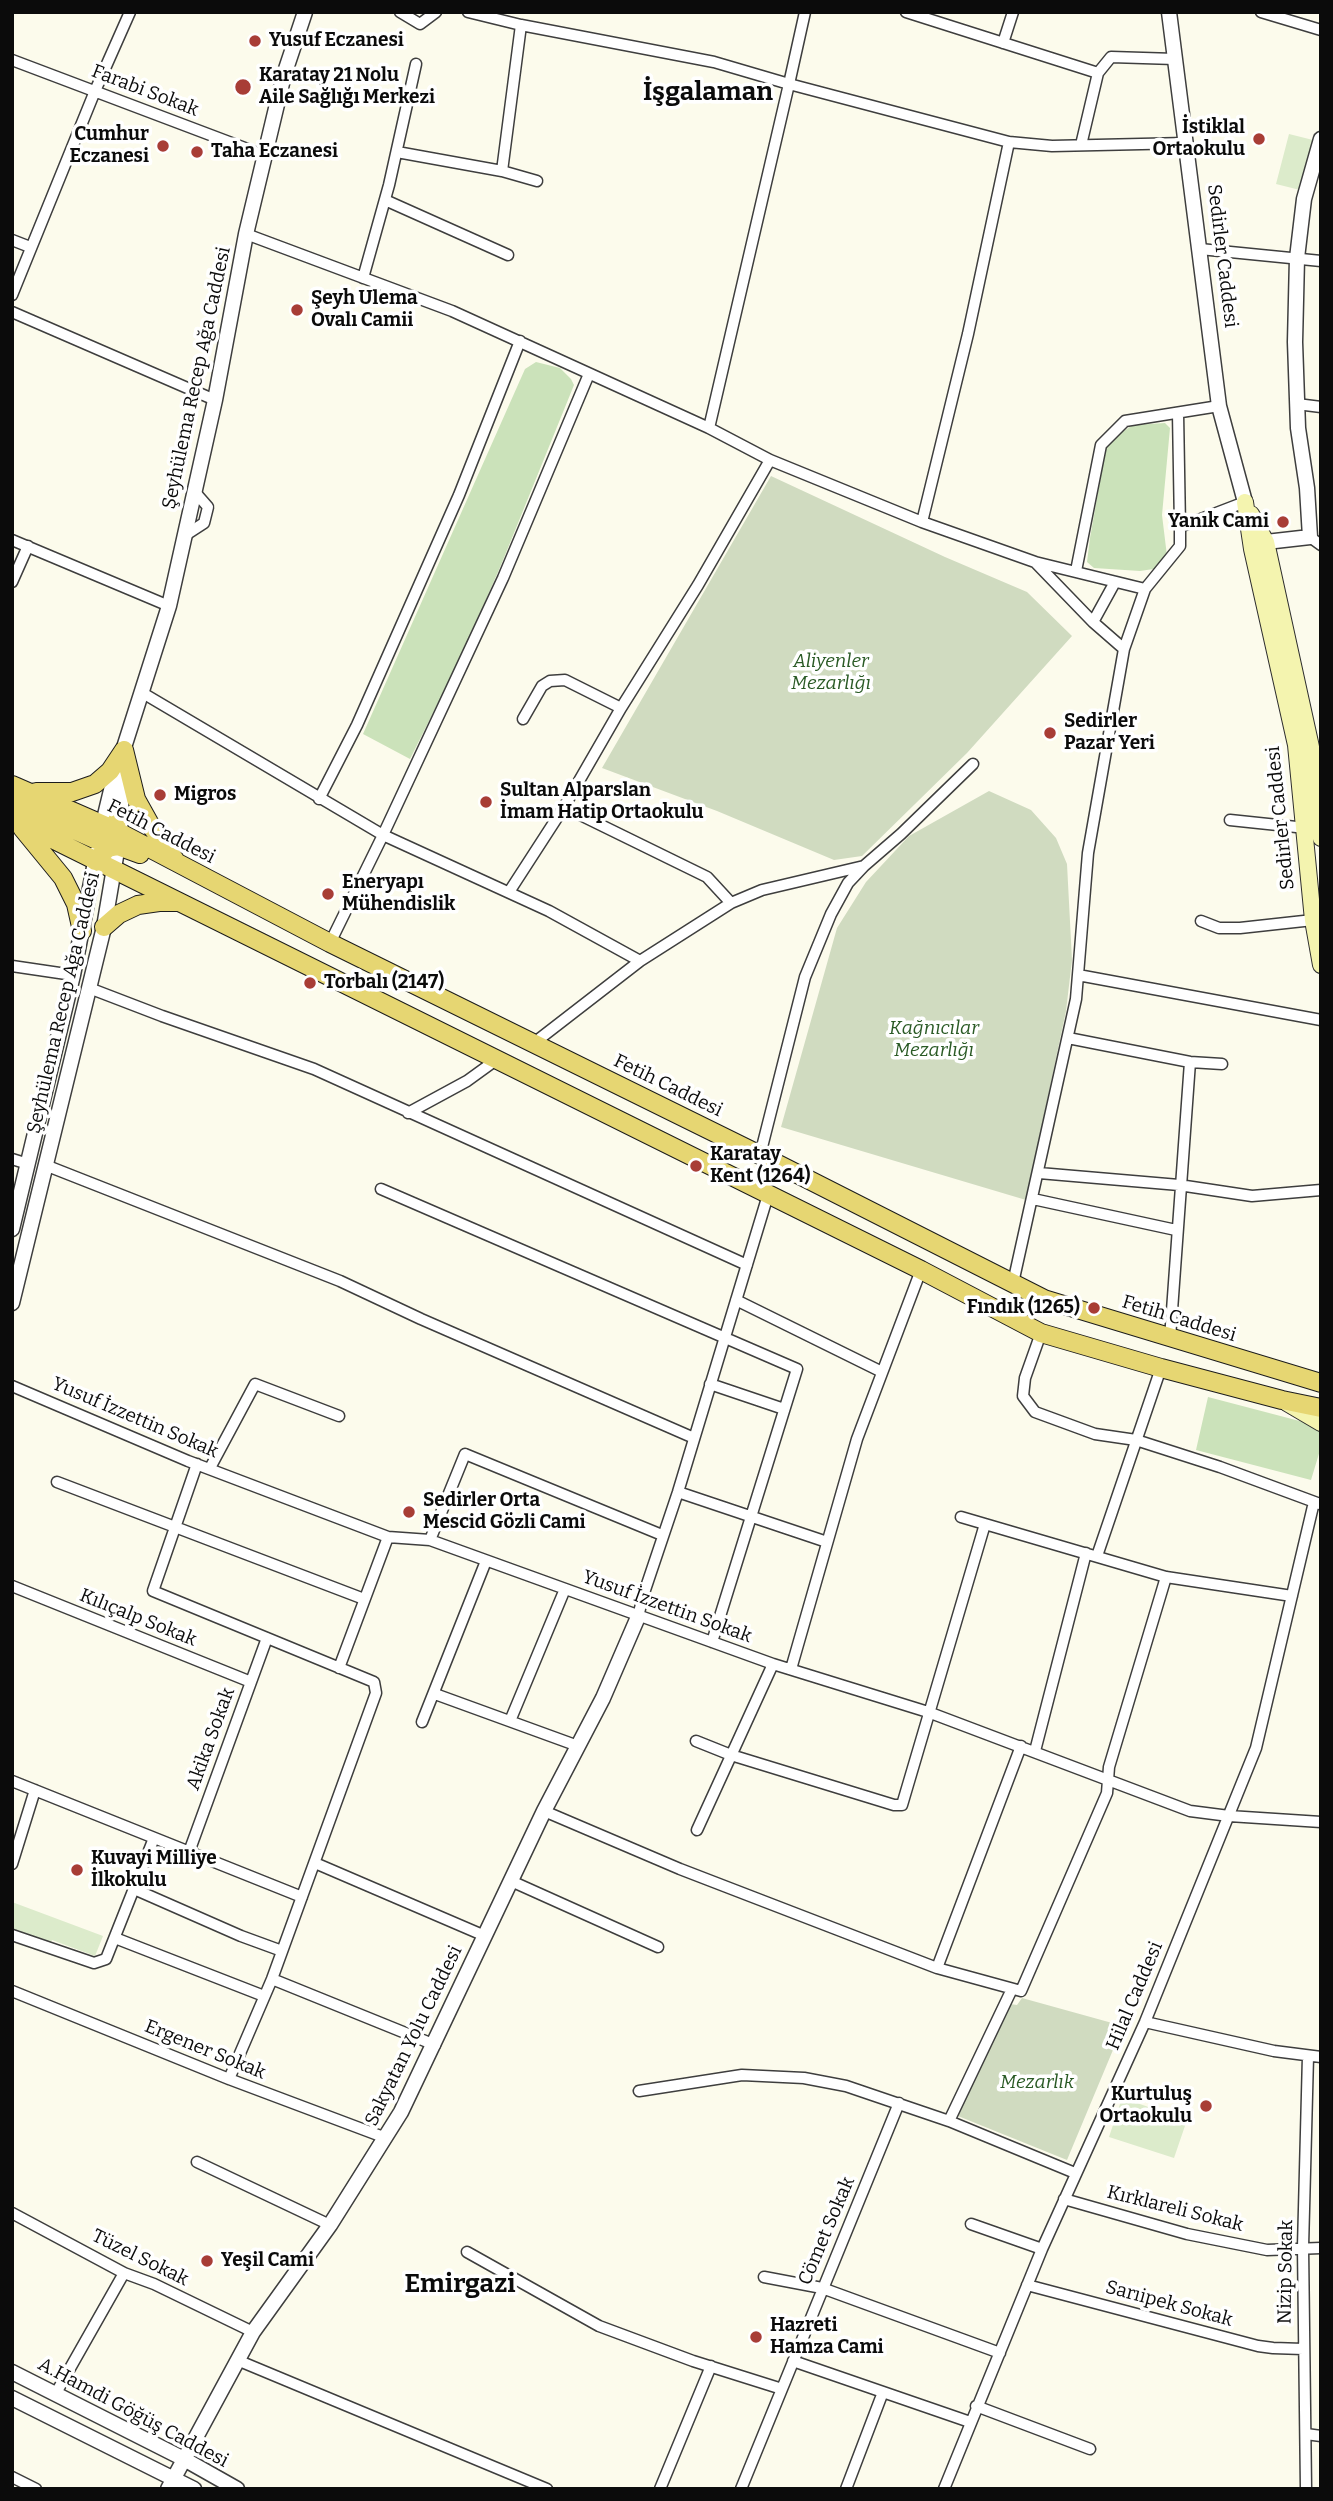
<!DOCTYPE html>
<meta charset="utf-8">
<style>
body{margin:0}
#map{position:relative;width:1333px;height:2501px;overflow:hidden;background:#fcfbec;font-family:Bitter,serif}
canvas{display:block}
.frame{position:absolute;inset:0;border:14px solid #0b0b0b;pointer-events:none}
</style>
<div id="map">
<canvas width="1333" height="2501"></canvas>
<div class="frame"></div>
</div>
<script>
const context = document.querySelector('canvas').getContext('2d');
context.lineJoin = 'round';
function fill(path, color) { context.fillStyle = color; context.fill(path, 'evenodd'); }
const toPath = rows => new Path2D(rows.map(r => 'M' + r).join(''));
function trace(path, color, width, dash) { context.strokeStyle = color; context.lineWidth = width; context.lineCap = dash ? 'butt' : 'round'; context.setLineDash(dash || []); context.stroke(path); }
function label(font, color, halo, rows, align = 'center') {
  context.font = font + ' Bitter,serif'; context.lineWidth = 7; context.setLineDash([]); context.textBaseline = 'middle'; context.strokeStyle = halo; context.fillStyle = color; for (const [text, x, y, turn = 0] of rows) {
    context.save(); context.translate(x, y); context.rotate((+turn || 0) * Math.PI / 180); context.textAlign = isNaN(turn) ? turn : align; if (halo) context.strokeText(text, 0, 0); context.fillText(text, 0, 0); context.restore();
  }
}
fill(toPath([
 [536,362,560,368,571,379,574,385,501,565,461,657,410,759,363,734,525,369],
 [1165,423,1170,428,1162,515,1167,556,1160,568,1140,571,1094,568,1087,562,1090,538,1106,447,1114,437,1133,425],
 [1208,1397,1311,1424,1321,1431,1321,1447,1311,1480,1196,1450]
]), '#cbe2ba');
fill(toPath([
 [771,476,945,557,1027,592,1072,636,967,753,862,856,834,860,717,811,602,768],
 [989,791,1031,810,1056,838,1067,864,1072,960,1066,1011,1026,1200,781,1127,837,928,866,882,909,836],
 [1022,1998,1123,2026,1067,2160,958,2116,1010,2004,1017,2005]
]), '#d0dbc0');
fill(toPath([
 [1289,134,1313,140,1300,190,1276,184],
 [12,1902,103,1936,95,1956,52,1940,50,1944,12,1930],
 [1122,2098,1187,2120,1174,2158,1109,2137]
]), '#dcebcb');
const minor = toPath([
 [400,12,420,24,436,12],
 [468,12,521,25,714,62,789,84,709,428],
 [805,12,789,84,1009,142,1052,146,1186,143],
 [906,12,1098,73],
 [1261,12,1321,30],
 [1003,43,1013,12],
 [12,60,266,156],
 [1081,145,1098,73,1111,57,1175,59],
 [397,152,502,171,537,181],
 [502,171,521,25],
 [385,200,508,255],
 [246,234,452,311,709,428,770,460,922,522,1035,562,1093,622,1124,649],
 [12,240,30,247],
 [1200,249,1321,261],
 [363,278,389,185,416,64],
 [12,295,95,91,130,12],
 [12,312,215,400],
 [1297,404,1321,407],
 [1178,413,1180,527],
 [922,522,968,334,1009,142],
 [184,536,204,523,208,507,194,491],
 [1310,537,1321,545],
 [12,540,169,606],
 [1035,562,1145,589],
 [1076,571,1101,445,1125,421,1219,406],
 [12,582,28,546],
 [1093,622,1115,582],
 [141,692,383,835,549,911,640,961],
 [523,719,542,686,550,681,565,680,621,708],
 [319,799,357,725,459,495,520,341],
 [564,807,707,877,731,903],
 [1230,820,1306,828],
 [509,892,564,807,621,708,698,585,770,460],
 [1201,921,1219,928,1240,928,1313,920],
 [330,943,383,835,503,578,589,374],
 [12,966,73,975],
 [1078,975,1321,1020],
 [89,988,162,1016,314,1069,747,1265],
 [1068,1038,1190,1062,1222,1064],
 [534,1043,640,961,731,903,762,890,864,866],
 [408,1113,467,1081,496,1060],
 [760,1155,805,977,831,914,848,883,864,866,901,834,973,764],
 [12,1159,28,1164],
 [45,1165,340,1281,421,1319,694,1438],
 [1039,1173,1179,1185,1252,1196,1321,1190],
 [381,1189,797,1369,712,1642],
 [1033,1199,1176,1230],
 [1013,1283,1076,999,1088,853,1124,649,1145,589,1180,546,1180,527,1245,502],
 [736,1300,882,1372],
 [1041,1333,1025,1378,1023,1396,1035,1412,1095,1434,1136,1440,1220,1467,1320,1504],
 [1170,1338,1190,1062],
 [710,1384,784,1409],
 [12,1386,188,1461,388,1537,430,1540,773,1664,928,1712,1190,1811,1229,1816,1321,1822],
 [197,1464,153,1591,374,1682,376,1693,272,1979,229,2079],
 [210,1468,255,1384,339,1416],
 [57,1482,364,1599],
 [678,1492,827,1542],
 [961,1517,1166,1577,1292,1596],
 [430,1540,465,1454,662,1535],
 [1097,1556,1161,1368],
 [12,1586,251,1682],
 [638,1617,643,1596,678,1492,768,1195],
 [339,1668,388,1537],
 [791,1669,857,1439,921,1270],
 [435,1694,578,1746],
 [510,1721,565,1589],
 [422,1722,486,1561],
 [696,1741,731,1755,894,1805,902,1805,985,1524],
 [1035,1751,1086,1553],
 [12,1781,302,1897],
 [544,1811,680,1869,937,1968,1021,1991,1107,1793,1109,1767,1166,1577],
 [697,1830,773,1664],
 [189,1852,267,1638],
 [315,1863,485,1936],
 [12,1864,35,1790],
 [511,1881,658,1947],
 [134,1889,241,1936,282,1951],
 [12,1935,94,1963,106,1959,154,1838],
 [115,1938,264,1996],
 [937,1968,1021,1746],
 [272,1979,435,2045],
 [12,1991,229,2079,386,2138],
 [1145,2022,1274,2051,1321,2057],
 [639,2091,742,2075,804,2078,846,2086,949,2121,1012,1989],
 [949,2121,1075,2173],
 [197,2162,330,2225],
 [1064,2199,1187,2234,1267,2250,1321,2248],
 [12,2213,124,2273,154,2284,253,2332],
 [971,2224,1042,2249],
 [467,2252,599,2326,693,2361,782,2389],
 [764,2277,822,2288,1000,2353],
 [1027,2285,1258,2346,1273,2348,1303,2349],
 [237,2360,547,2489],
 [793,2361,970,2422],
 [56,2393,124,2273],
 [976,2406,1090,2449],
 [1306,2434,1321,2436],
 [12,2477,36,2489],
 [660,2489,711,2366],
 [741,2489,899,2103],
 [846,2489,883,2392],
 [944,2489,1042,2249,1145,2022,1256,1748,1314,1502],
 [1306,2489,1303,2247,1308,2056]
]);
const tertiary = toPath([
 [1169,12,1219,406,1245,502],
 [1266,542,1310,537,1307,488,1298,428,1295,342,1297,258,1304,199,1321,139],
 [101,832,113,782,169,606,215,400,246,234,284,75,305,12],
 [12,1229,73,975,97,852],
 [12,1303,104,927,120,833,123,769],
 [12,2372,184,2459,237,2489],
 [12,2398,194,2489],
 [168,2489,253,2332,330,2225,401,2112,544,1811,603,1698,638,1617]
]);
const secondary = toPath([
 [1245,502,1252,549,1296,745,1313,920,1321,965],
 [1251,514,1266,542,1311,747,1321,838],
 [1287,1403,1321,1423]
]);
const primary = toPath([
 [124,750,136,799,151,826,175,860],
 [12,785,113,829,330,943,760,1155,1044,1299,1321,1383],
 [36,792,72,792,95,784,110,771,124,750],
 [12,802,99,841,108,838,120,815],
 [12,819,921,1270,1041,1333,1161,1368,1282,1400,1321,1408],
 [22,828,63,878,76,904,82,931],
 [95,861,108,848,118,846,140,854],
 [104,927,119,914,138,905,159,902,177,902]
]);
trace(minor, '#3e3e3e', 13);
trace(tertiary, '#3e3e3e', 17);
trace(secondary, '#2d2d2d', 18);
trace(primary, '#1c1c1c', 20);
trace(minor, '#fff', 10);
trace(tertiary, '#fff', 14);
trace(secondary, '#f4f4af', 16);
trace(primary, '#e6d672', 18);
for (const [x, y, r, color] of [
 [255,41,7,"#a83d36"],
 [243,87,9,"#a83d36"],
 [1259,139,7,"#a83d36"],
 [163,146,7,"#a83d36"],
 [197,152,7,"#a83d36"],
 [297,310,7,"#a83d36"],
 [1283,522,7,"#a83d36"],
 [1050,733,7,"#a83d36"],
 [160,795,7,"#a83d36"],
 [486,802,7,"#a83d36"],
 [328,894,7,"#a83d36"],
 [310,983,7,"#a83d36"],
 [696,1166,7,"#a83d36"],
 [1094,1308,7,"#a83d36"],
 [409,1512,7,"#a83d36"],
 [77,1870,7,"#a83d36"],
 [1206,2106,7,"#a83d36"],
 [207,2261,7,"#a83d36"],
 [756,2337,7,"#a83d36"]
]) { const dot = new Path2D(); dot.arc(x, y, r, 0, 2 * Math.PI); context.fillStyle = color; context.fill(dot); trace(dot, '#fff', 2.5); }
label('bold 19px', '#0b0b0b', '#fff', [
 ["Yusuf Eczanesi",269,41],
 ["Karatay 21 Nolu",259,76],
 ["Aile Sağlığı Merkezi",259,98],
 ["İstiklal",1245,128,"right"],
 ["Ortaokulu",1245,150,"right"],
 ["Cumhur",149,135,"right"],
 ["Eczanesi",149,157,"right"],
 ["Taha Eczanesi",211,152],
 ["Şeyh Ulema",311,299],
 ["Ovalı Camii",311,321],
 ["Yanık Cami",1269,522,"right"],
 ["Sedirler",1064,722],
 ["Pazar Yeri",1064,744],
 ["Sultan Alparslan",500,791],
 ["İmam Hatip Ortaokulu",500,813],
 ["Migros",174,795],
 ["Eneryapı",342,883],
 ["Mühendislik",342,905],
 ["Torbalı (2147)",324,983],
 ["Karatay",710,1155],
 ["Kent (1264)",710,1177],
 ["Fındık (1265)",1080,1308,"right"],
 ["Sedirler Orta",423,1501],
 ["Mescid Gözli Cami",423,1523],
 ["Kuvayi Milliye",91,1859],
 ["İlkokulu",91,1881],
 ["Kurtuluş",1192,2095,"right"],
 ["Ortaokulu",1192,2117,"right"],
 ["Yeşil Cami",221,2261],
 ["Hazreti",770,2326],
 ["Hamza Cami",770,2348]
], 'left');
label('19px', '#0b0b0b', '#fff', [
 ["Farabi Sokak",145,91,21],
 ["Sedirler Caddesi",1222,256,83],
 ["Şeyhülema Recep Ağa Caddesi",197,378,-78],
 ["Sedirler Caddesi",1281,818,-96],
 ["Fetih Caddesi",161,832,27],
 ["Şeyhülema Recep Ağa Caddesi",64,1003,-77],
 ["Fetih Caddesi",668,1086,26],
 ["Fetih Caddesi",1179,1319,17],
 ["Yusuf İzzettin Sokak",135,1418,23],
 ["Yusuf İzzettin Sokak",667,1607,20],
 ["Kılıçalp Sokak",138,1618,22],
 ["Akika Sokak",211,1739,-70],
 ["Hilal Caddesi",1135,1996,-67],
 ["Sakyatan Yolu Caddesi",414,2036,-64],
 ["Ergener Sokak",205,2050,22],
 ["Kırklareli Sokak",1175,2209,14],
 ["Cömet Sokak",827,2231,-67],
 ["Tüzel Sokak",140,2258,26],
 ["Nizip Sokak",1286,2272,-89],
 ["Sarıipek Sokak",1169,2304,15],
 ["A.Hamdi Göğüş Caddesi",133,2413,28]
]);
label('italic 19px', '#2a5a25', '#fff', [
 ["Aliyenler",831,662],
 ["Mezarlığı",831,684],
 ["Kağnıcılar",934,1029],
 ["Mezarlığı",934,1051],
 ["Mezarlık",1037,2083]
]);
label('bold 26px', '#0b0b0b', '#fff', [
 ["İşgalaman",708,93],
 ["Emirgazi",460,2285]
]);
</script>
